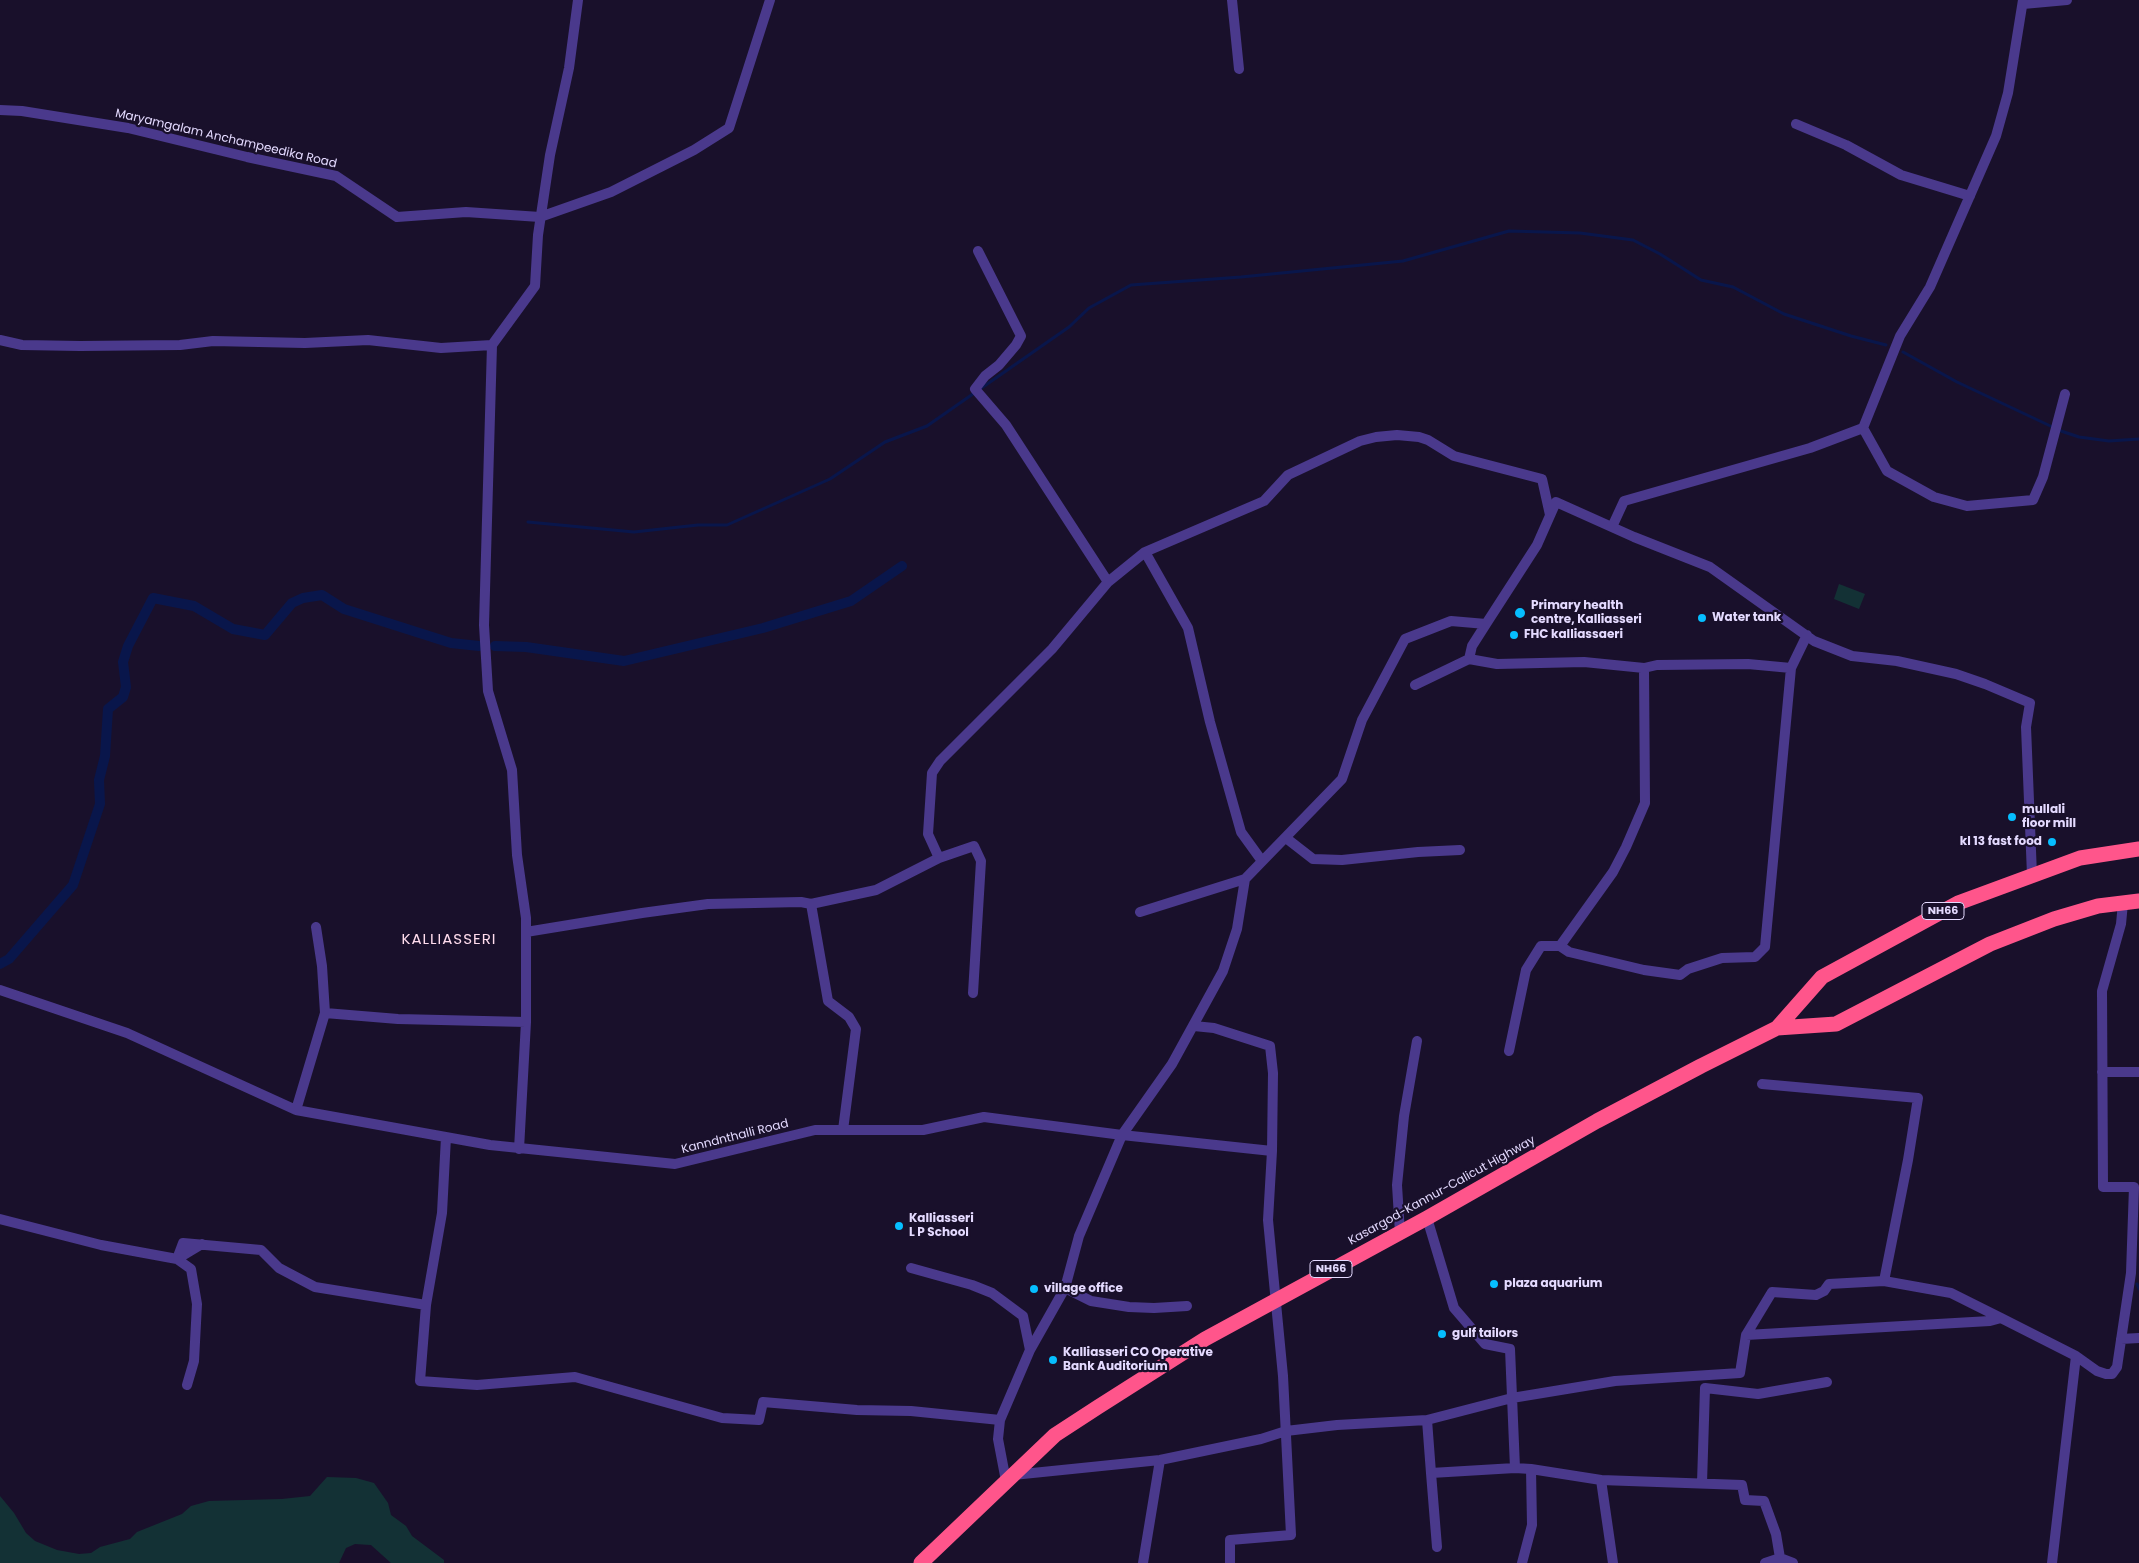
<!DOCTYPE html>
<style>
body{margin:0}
canvas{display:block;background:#19102b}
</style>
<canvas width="2139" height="1563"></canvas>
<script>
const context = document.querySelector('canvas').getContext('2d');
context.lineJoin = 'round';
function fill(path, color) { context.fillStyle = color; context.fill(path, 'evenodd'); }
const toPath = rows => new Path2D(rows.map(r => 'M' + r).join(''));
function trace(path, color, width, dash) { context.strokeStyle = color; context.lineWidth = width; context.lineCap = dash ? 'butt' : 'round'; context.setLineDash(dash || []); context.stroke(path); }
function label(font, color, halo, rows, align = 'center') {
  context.font = font + ' Poppins,sans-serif'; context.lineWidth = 4.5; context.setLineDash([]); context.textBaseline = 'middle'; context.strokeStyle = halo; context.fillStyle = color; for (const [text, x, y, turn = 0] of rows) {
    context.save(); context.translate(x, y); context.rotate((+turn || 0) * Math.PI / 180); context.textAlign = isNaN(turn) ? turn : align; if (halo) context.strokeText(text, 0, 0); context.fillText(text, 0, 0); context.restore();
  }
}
fill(toPath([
 [1839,584,1865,594,1859,609,1834,599],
 [327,1477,356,1478,374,1483,388,1503,391,1515,406,1526,412,1536,444,1560,444,1563,391,1563,371,1545,355,1544,346,1548,339,1563,0,1563,0,1496,14,1513,26,1533,35,1541,57,1550,79,1554,91,1553,100,1547,130,1539,137,1532,182,1514,191,1506,209,1501,282,1499,310,1496]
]), '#133135');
trace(toPath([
 [1903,352,1957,382,2061,431,2079,437,2109,441,2139,439],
 [528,522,634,532,698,525,727,525,830,479,885,442,927,426,1069,327,1089,308,1131,285,1241,277,1403,261,1509,231,1580,233,1633,240,1660,254,1701,280,1733,287,1784,314,1851,336,1886,345],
 [2137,1284,2139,1289]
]), '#09164b', 3);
trace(toPath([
 [495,646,526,647,624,661,763,628,851,601,902,566],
 [0,964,9,959,73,885,100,804,99,780,105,756,108,709,123,697,126,687,123,662,128,646,153,598,194,606,233,629,265,635,292,603,303,598,322,595,344,609,451,643,479,646]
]), '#09164b', 10);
trace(toPath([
 [1232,0,1239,69],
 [2023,4,2067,0],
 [0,110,22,111,128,128,247,157,336,176,397,217,466,212,540,217,611,192,694,150,729,128,770,0],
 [1796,124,1846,145,1901,175,1970,196],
 [978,251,1021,336,1016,345,999,365,985,376,975,389,1006,425,1108,582],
 [0,340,22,345,80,346,180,345,213,341,305,343,368,340,441,348,492,345],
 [1863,428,1887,471,1934,497,1967,506,2033,500,2043,477,2065,394],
 [1612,527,1624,501,1810,448,1863,428,1900,336,1930,287,1996,136,2008,93,2023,0],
 [1145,552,1188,628,1210,722,1241,832,1262,861],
 [1469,659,1472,646,1486,624],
 [1415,685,1469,659,1497,664,1584,662,1644,668,1657,665,1748,664,1791,668],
 [1286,838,1313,859,1342,860,1418,852,1460,850],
 [939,858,928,834,932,773,940,761,1052,649,1108,582,1145,552,1264,501,1288,475,1360,441,1376,437,1397,435,1419,437,1428,440,1454,456,1542,479,1550,515],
 [811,904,828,1001,849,1017,856,1029,843,1130],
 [1140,912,1245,879],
 [316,927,322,966,325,1013],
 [526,932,642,913,708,904,801,902,811,904,876,890,939,858,974,846,981,861,973,993],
 [1560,946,1613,872,1626,847,1645,803,1644,668],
 [0,990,127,1033,296,1110,325,1013,398,1019,526,1022,526,918,517,855,512,770,488,691,484,625,492,345,535,286,538,235,550,155,569,68,578,0],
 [1194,1026,1214,1028,1270,1046,1273,1073,1272,1151],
 [1509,1051,1526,970,1541,946,1560,946,1569,952,1644,970,1680,975,1688,969,1722,958,1755,957,1765,947,1791,668,1807,635],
 [2102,1072,2139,1072],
 [296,1110,490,1145,675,1164,815,1130,923,1130,984,1117,1122,1135,1272,1151,1268,1220,1283,1376,1291,1535,1230,1540,1230,1563],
 [519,1149,526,1022],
 [1427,1218,1454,1308,1485,1344,1510,1349,1515,1468,1531,1469,1532,1525,1522,1563],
 [0,1219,101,1245,177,1259,183,1243,261,1250,279,1268,315,1287,426,1305,420,1381,477,1385,575,1377,722,1418,759,1420,763,1402,857,1410,911,1411,1000,1420],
 [1400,1233,1397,1185,1404,1116,1417,1041],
 [911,1268,972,1285,992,1293,1023,1316,1030,1350],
 [1884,1281,1951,1293,2001,1318],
 [1065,1288,1091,1301,1129,1307,1154,1308,1187,1306],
 [426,1305,442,1213,446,1137],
 [1746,1335,1772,1292,1816,1295,1824,1291,1829,1284,1884,1281,1908,1160,1918,1098,1762,1084],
 [2121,1339,2139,1338],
 [187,1385,194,1361,197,1304,191,1269,177,1259,202,1244],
 [1427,1420,1512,1398,1615,1381,1740,1373,1746,1335,1990,1321,2001,1318,2076,1356],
 [1531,1469,1601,1480,1613,1563],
 [1431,1473,1437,1547],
 [1013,1475,1160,1460,1261,1439,1286,1431,1337,1425,1427,1420,1431,1473,1515,1468],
 [1601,1480,1742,1485,1745,1500,1764,1501,1776,1534,1780,1558],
 [1006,1481,998,1439,1000,1420,1030,1350,1065,1288,1079,1236,1122,1135,1172,1064,1223,971,1237,929,1245,879,1342,779,1362,720,1405,639,1451,621,1486,624,1537,545,1556,502,1634,537,1710,567,1814,641,1852,656,1897,661,1956,674,1985,684,2030,703,2026,727,2032,875],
 [1702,1483,1705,1388,1758,1394,1827,1382],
 [1143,1563,1160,1460],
 [1765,1563,1780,1558,1793,1563],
 [2052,1563,2076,1356,2097,1371,2106,1374,2112,1374,2117,1367,2131,1273,2134,1187,2103,1187,2102,991,2121,924,2123,903]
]), '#4a398c', 10);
trace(toPath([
 [1777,1028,1822,977,1958,903,2080,858,2139,849],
 [921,1563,1055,1435,1098,1407,1205,1339,1427,1218,1597,1121,1701,1066,1777,1028,1836,1024,1990,944,2054,919,2098,906,2139,901]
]), '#ff558b', 15);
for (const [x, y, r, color] of [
 [1520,613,6,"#06beff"],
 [1702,618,5,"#06beff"],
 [1514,635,5,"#06beff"],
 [2012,817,5,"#06beff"],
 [2052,842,5,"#06beff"],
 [899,1226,5,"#06beff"],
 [1494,1284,5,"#06beff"],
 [1034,1289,5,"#06beff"],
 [1442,1334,5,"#06beff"],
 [1053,1360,5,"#06beff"]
]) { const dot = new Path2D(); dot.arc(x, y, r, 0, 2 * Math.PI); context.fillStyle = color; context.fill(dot); trace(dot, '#19102b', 2); }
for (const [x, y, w] of [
 [1943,911,42],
 [1331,1269,42]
]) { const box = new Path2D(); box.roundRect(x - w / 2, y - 8.5, w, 17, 4); context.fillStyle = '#19102b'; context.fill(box); trace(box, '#e4daff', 1); }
label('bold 11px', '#e4daff', null, [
 ["NH66",1943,911],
 ["NH66",1331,1269]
]);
label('12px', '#e4daff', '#19102b', [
 ["Maryamgalam Anchampeedika Road",226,139,13],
 ["Kanndnthalli Road",735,1137,-14],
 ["Kasargod-Kannur-Calicut Highway",1442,1191,-29]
]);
label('bold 12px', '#e4daff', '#19102b', [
 ["Primary health",1531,606],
 ["centre, Kalliasseri",1531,620],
 ["Water tank",1712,618],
 ["FHC kalliassaeri",1524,635],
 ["mullali",2022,810],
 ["floor mill",2022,824],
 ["kl 13 fast food",2042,842,"right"],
 ["Kalliasseri",909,1219],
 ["L P School",909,1233],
 ["plaza aquarium",1504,1284],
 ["village office",1044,1289],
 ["gulf tailors",1452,1334],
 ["Kalliasseri CO Operative",1063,1353],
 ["Bank Auditorium",1063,1367]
], 'left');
context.letterSpacing = '1px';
label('15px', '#ffdced', '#19102b', [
 ["KALLIASSERI",449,940]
]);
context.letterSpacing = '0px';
</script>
